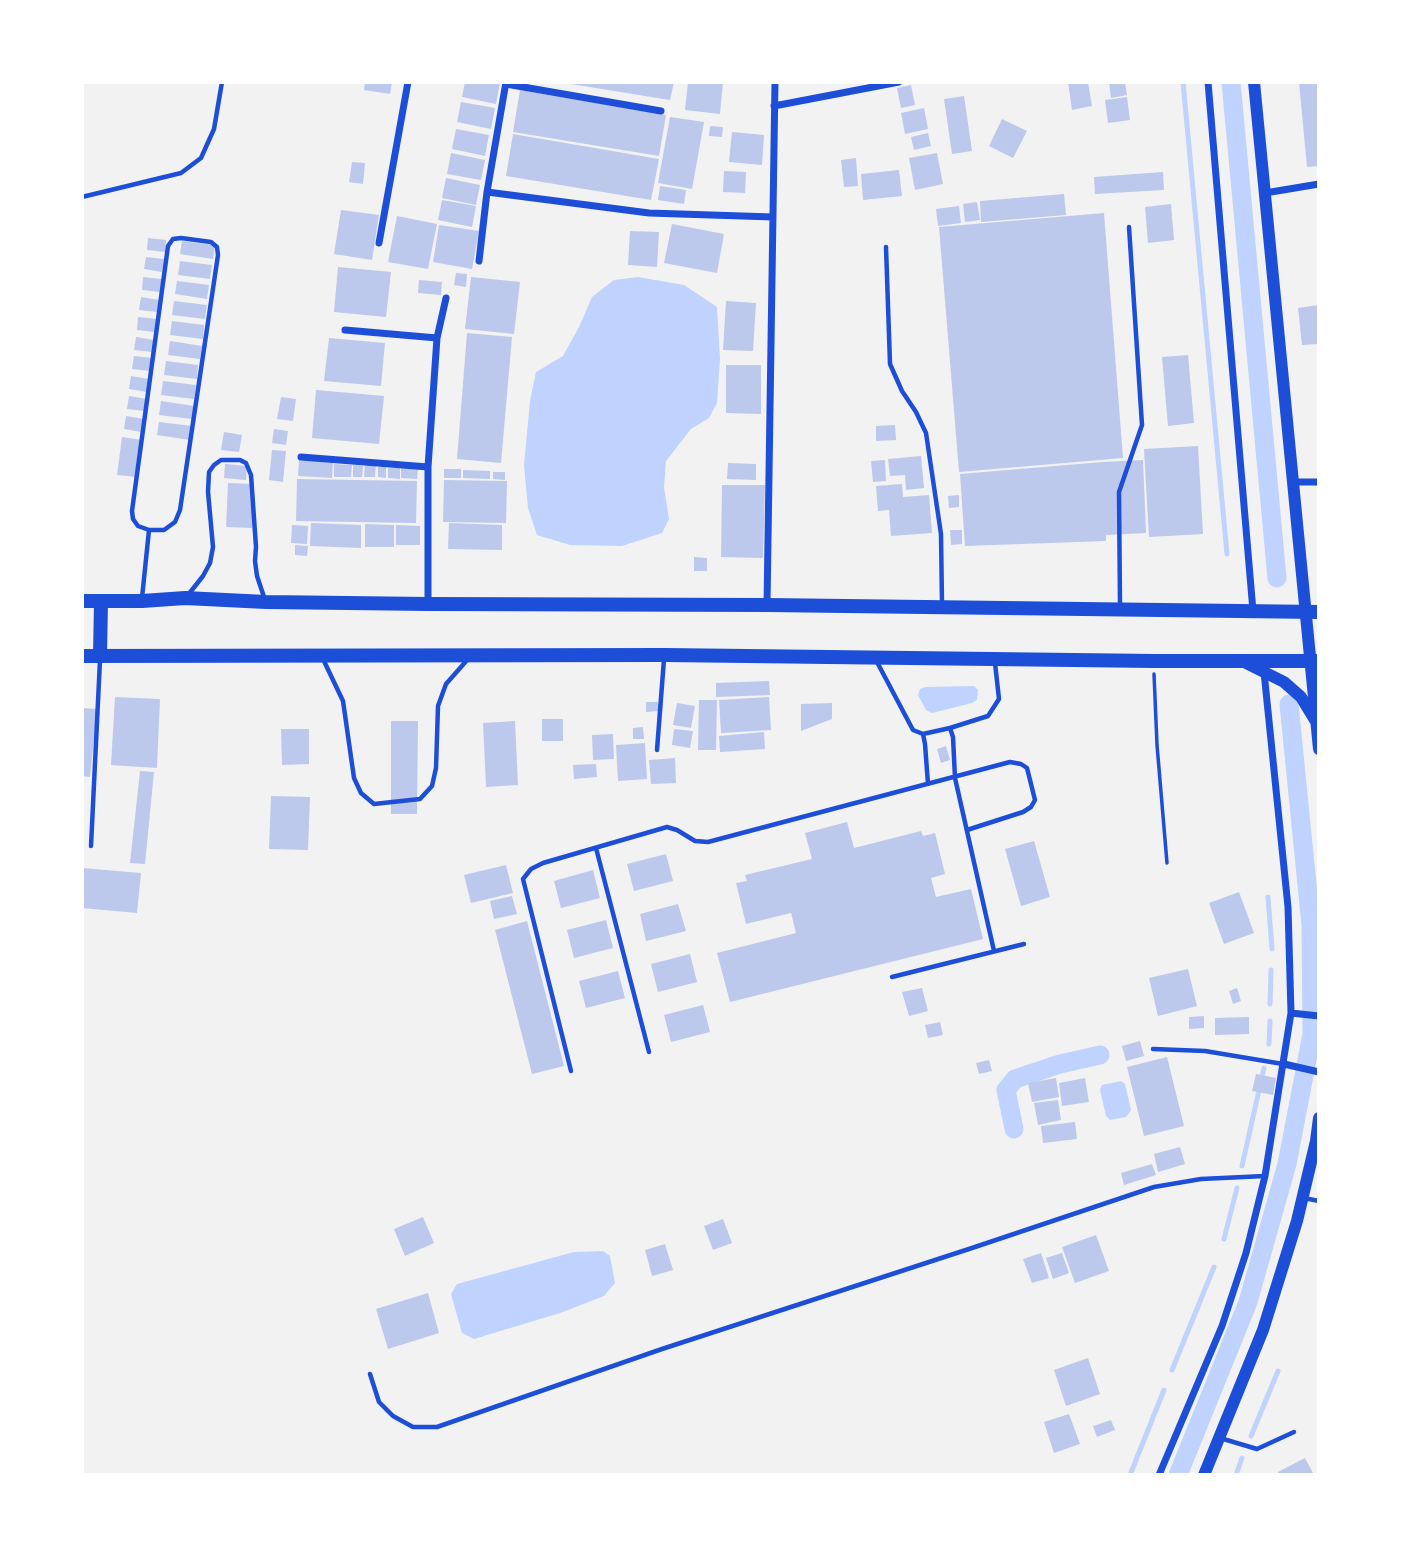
<!DOCTYPE html>
<style>
body{margin:0}
#map{position:relative;width:1401px;height:1557px;overflow:hidden;background:#f2f2f2;font-family:"DejaVu Sans",sans-serif}
canvas{display:block}
.frame{position:absolute;inset:0;border:84px solid #fff;pointer-events:none}
</style>
<div id="map">
<canvas width="1401" height="1557"></canvas>
<div class="frame"></div>
</div>
<script>
const context = document.querySelector('canvas').getContext('2d');
context.lineJoin = 'round';
function fill(path, color) { context.fillStyle = color; context.fill(path, 'evenodd'); }
const toPath = rows => new Path2D(rows.map(r => 'M' + r).join(''));
function trace(path, color, width, dash) { context.strokeStyle = color; context.lineWidth = width; context.lineCap = dash ? 'butt' : 'round'; context.setLineDash(dash || []); context.stroke(path); }
fill(toPath([
 [638,277,684,285,717,307,720,359,717,403,709,418,691,429,666,461,664,487,669,519,662,533,622,546,570,545,537,535,528,508,524,465,530,401,536,372,563,356,579,327,592,297,614,280],
 [974,686,978,690,977,700,972,703,932,713,926,710,918,695,920,689,925,687],
 [1121,1081,1125,1084,1131,1110,1126,1117,1110,1120,1106,1116,1100,1090,1102,1085],
 [603,1251,610,1256,615,1283,604,1296,560,1313,474,1339,462,1333,451,1294,457,1284,574,1252]
]), '#bfd3fe');
trace(toPath([
 [1183,82,1227,554],
 [1268,897,1272,949],
 [1270,1004,1271,970],
 [1269,1044,1270,1021],
 [1242,1166,1264,1068],
 [1224,1239,1237,1188],
 [1172,1370,1214,1267],
 [1251,1436,1278,1371],
 [1130,1475,1164,1390],
 [1236,1475,1242,1458]
]), '#bfd3fe', 5);
trace(toPath([
 [1231,82,1277,578],
 [1014,1129,1006,1090,1015,1079,1060,1064,1100,1055],
 [1178,1475,1248,1302,1287,1164,1312,1034,1311,925,1289,704]
]), '#bfd3fe', 19);
fill(toPath([
 [365,82,392,82,390,94,364,90],
 [465,82,500,83,496,104,462,97],
 [571,82,674,82,670,100,571,84],
 [688,82,723,82,720,114,685,110],
 [1068,82,1088,82,1092,106,1072,110],
 [1109,82,1125,82,1127,95,1111,98],
 [1299,82,1319,82,1319,166,1307,167],
 [911,85,915,105,901,108,897,88],
 [520,90,666,115,659,156,513,132],
 [964,96,972,151,952,154,944,99],
 [1127,97,1130,120,1108,123,1105,100],
 [461,102,495,108,491,129,457,122],
 [924,108,928,129,905,134,901,113],
 [670,117,704,122,692,189,658,183],
 [1002,119,1027,131,1013,158,989,146],
 [710,126,723,127,722,137,709,136],
 [456,129,489,135,485,156,452,149],
 [732,132,764,135,762,165,729,162],
 [928,133,931,146,914,150,911,137],
 [513,134,659,159,651,200,506,176],
 [451,153,485,160,481,180,447,174],
 [937,153,943,184,915,190,909,158],
 [856,158,858,186,844,187,841,160],
 [352,162,365,163,363,184,349,182],
 [899,170,902,196,863,200,861,174],
 [724,171,746,172,745,193,723,192],
 [1163,172,1164,190,1095,194,1094,177],
 [446,178,480,185,476,205,442,198],
 [660,186,686,190,684,204,658,200],
 [1064,194,1066,215,981,222,980,201],
 [442,200,476,206,472,227,438,220],
 [977,202,980,220,965,222,963,204],
 [1171,204,1174,240,1148,243,1145,207],
 [959,206,961,223,938,226,936,209],
 [341,210,379,215,372,260,334,254],
 [1104,213,1123,458,959,472,939,227],
 [397,216,437,224,428,269,388,262],
 [672,224,724,234,717,273,664,263],
 [439,225,479,231,472,269,433,262],
 [630,231,659,232,657,267,628,265],
 [148,238,166,240,165,252,147,250],
 [182,241,215,245,213,259,180,254],
 [146,257,164,259,162,272,144,269],
 [180,261,212,265,210,279,178,275],
 [338,267,391,272,386,317,334,312],
 [456,273,467,274,466,287,454,285],
 [143,277,162,279,160,292,142,290],
 [471,277,520,282,514,334,465,329],
 [419,280,442,282,441,295,418,293],
 [177,281,209,285,207,299,175,294],
 [141,297,159,300,157,312,139,310],
 [174,301,207,305,205,319,172,315],
 [726,301,756,303,753,351,723,350],
 [1319,305,1319,344,1302,345,1298,308],
 [138,317,157,319,155,332,137,330],
 [172,321,204,325,203,339,170,335],
 [467,333,512,337,501,463,457,459],
 [136,337,154,340,152,352,134,350],
 [329,338,385,343,381,386,324,381],
 [170,341,202,346,200,359,168,355],
 [1188,355,1194,423,1168,426,1162,357],
 [134,356,152,358,150,371,132,369],
 [166,361,198,365,197,379,164,375],
 [726,365,761,365,761,414,726,413],
 [131,376,149,379,147,392,129,389],
 [163,381,196,385,194,399,161,395],
 [316,390,384,396,379,444,312,438],
 [129,396,147,399,145,411,127,409],
 [281,397,296,399,293,421,277,419],
 [161,401,194,406,192,419,159,415],
 [126,416,144,419,142,432,124,429],
 [159,422,192,426,190,440,157,435],
 [895,425,896,440,876,441,876,426],
 [274,429,288,431,286,445,272,443],
 [224,432,242,435,239,452,221,450],
 [122,437,142,440,137,477,117,475],
 [1198,446,1203,534,1149,537,1144,449],
 [272,450,286,451,283,482,269,480],
 [921,456,924,488,906,490,905,475,890,476,888,459],
 [299,460,333,462,332,478,298,476],
 [885,460,886,481,873,482,871,461],
 [1143,460,1146,533,1106,535,1106,541,965,546,960,474,1103,462],
 [728,463,756,464,756,480,727,479],
 [225,464,247,466,246,480,224,478],
 [334,464,352,465,351,477,334,477],
 [365,464,376,464,375,477,364,477],
 [353,465,363,466,362,477,353,477],
 [378,467,386,467,386,478,378,477],
 [388,468,400,468,400,479,388,478],
 [401,468,418,469,417,479,401,478],
 [444,469,461,469,461,478,444,478],
 [463,470,490,471,490,479,463,478],
 [493,472,505,472,505,480,493,479],
 [297,479,417,481,416,523,296,521],
 [444,480,507,481,506,523,443,522],
 [228,483,254,484,252,528,226,527],
 [902,484,903,497,929,495,932,533,891,536,889,510,878,511,876,486],
 [722,485,765,485,763,558,721,557],
 [959,495,959,507,949,508,948,496],
 [311,523,361,525,361,548,310,546],
 [449,523,502,525,502,550,448,549],
 [365,524,394,525,394,547,365,547],
 [292,525,308,526,307,544,291,543],
 [396,525,420,526,420,545,396,545],
 [950,530,962,530,962,544,951,545],
 [295,545,308,546,307,556,295,555],
 [694,557,707,558,707,571,694,571],
 [769,681,770,695,716,697,716,683],
 [115,697,160,699,157,768,111,765],
 [769,697,771,730,721,733,719,700],
 [699,700,717,700,716,750,698,750],
 [646,702,658,702,658,711,646,712],
 [677,703,695,706,691,728,673,725],
 [832,703,832,719,801,731,801,704],
 [82,708,97,709,90,777,82,776],
 [542,719,563,719,563,741,542,741],
 [391,721,418,721,417,814,391,814],
 [515,721,518,785,486,787,483,723],
 [643,727,644,739,633,739,633,728],
 [281,729,309,729,309,764,282,765],
 [674,729,693,731,690,748,672,745],
 [764,732,765,749,720,752,719,736],
 [613,734,614,759,593,760,592,735],
 [645,743,647,779,618,781,616,745],
 [946,746,950,760,941,763,937,749],
 [675,758,676,783,651,784,649,760],
 [596,764,597,777,574,779,573,765],
 [140,771,154,772,145,864,130,863],
 [271,796,310,797,308,850,269,849],
 [847,822,854,848,921,831,923,836,935,833,945,874,931,878,936,897,971,889,983,939,730,1002,717,953,796,933,791,913,746,924,736,883,747,881,745,875,812,859,805,833],
 [1034,841,1050,897,1021,906,1005,849],
 [666,854,673,881,634,891,627,864],
 [506,865,513,893,471,903,464,875],
 [82,868,141,873,137,913,82,908],
 [593,870,600,898,561,908,554,881],
 [1239,892,1254,933,1224,944,1209,903],
 [512,896,517,914,494,919,490,901],
 [678,904,686,931,646,941,640,914],
 [606,920,613,948,574,958,567,930],
 [527,921,564,1066,532,1074,495,930],
 [690,954,697,982,658,992,651,964],
 [1188,969,1197,1006,1158,1016,1149,978],
 [618,971,625,998,586,1008,579,981],
 [922,988,928,1011,909,1016,902,992],
 [1237,988,1241,1001,1233,1004,1229,991],
 [703,1005,710,1032,671,1042,664,1015],
 [1204,1016,1204,1028,1189,1029,1189,1017],
 [1249,1017,1249,1034,1215,1035,1215,1018],
 [940,1022,943,1035,928,1038,925,1025],
 [1140,1041,1144,1056,1126,1061,1122,1046],
 [1167,1057,1184,1126,1144,1136,1127,1067],
 [989,1060,992,1071,979,1074,976,1063],
 [1256,1074,1276,1078,1273,1095,1252,1091],
 [1056,1078,1059,1097,1032,1102,1028,1083],
 [1085,1078,1089,1102,1062,1106,1059,1083],
 [1058,1100,1061,1120,1038,1125,1034,1103],
 [1075,1122,1077,1139,1043,1143,1041,1126],
 [1180,1147,1185,1164,1158,1172,1154,1154],
 [1152,1164,1156,1175,1124,1185,1121,1173],
 [423,1217,434,1243,405,1256,394,1229],
 [723,1219,732,1243,713,1250,704,1226],
 [1096,1235,1109,1271,1075,1283,1062,1247],
 [665,1244,673,1270,652,1276,645,1250],
 [1041,1253,1049,1278,1032,1283,1023,1259],
 [1062,1253,1069,1273,1053,1279,1046,1258],
 [428,1293,439,1333,388,1349,376,1309],
 [1088,1358,1100,1394,1066,1406,1054,1370],
 [1069,1414,1080,1444,1054,1453,1044,1422],
 [1111,1420,1115,1430,1097,1437,1093,1426],
 [1305,1458,1314,1475,1279,1475,1278,1472]
]), '#bdc9ec');
trace(toPath([
 [1154,674,1157,745,1167,863]
]), '#1d4ed8', 3.5);
trace(toPath([
 [82,197,181,173,201,158,214,129,222,82],
 [181,238,211,242,217,247,218,255,180,510,175,522,164,530,149,530,138,526,133,519,132,511,168,246,173,239,181,238],
 [886,247,890,364,902,391,916,412,926,433,941,534,942,604],
 [188,595,203,576,210,563,213,547,208,492,209,472,214,465,221,460,240,460,246,463,251,475,256,547,255,561,257,576,265,600],
 [142,598,149,530],
 [1120,605,1119,492,1142,425,1129,227],
 [323,659,343,701,354,778,361,793,374,804,420,799,432,786,436,768,438,706,446,684,468,659],
 [877,662,913,730,923,734,950,728,988,716,999,699,995,663],
 [950,728,953,737,955,778,994,951],
 [923,734,925,744,928,784],
 [657,750,664,659],
 [91,846,100,660],
 [596,848,649,1052],
 [892,977,1024,944],
 [1153,1049,1205,1051,1283,1064],
 [571,1071,523,879,531,869,543,863,667,827,677,830,695,841,708,842,1010,762,1021,764,1027,768,1035,800,1031,807,1023,812,967,830],
 [1304,1198,1319,1201],
 [370,1374,379,1402,393,1416,413,1427,437,1427,662,1349,972,1248,1154,1187,1201,1179,1265,1176],
 [1220,1438,1257,1449,1294,1432]
]), '#1d4ed8', 4.5);
trace(toPath([
 [506,82,487,192,649,213,773,217],
 [1208,82,1253,611],
 [506,84,661,111],
 [774,106,899,82],
 [1265,193,1319,184],
 [379,243,408,82],
 [479,261,487,192],
 [345,330,437,338],
 [301,457,428,467],
 [1293,482,1319,482],
 [428,604,428,467,437,338,446,298],
 [767,605,775,82],
 [1291,1013,1319,1016],
 [1284,1064,1319,1072],
 [1159,1475,1222,1326,1246,1253,1265,1176,1291,1013,1288,907,1264,672]
]), '#1d4ed8', 7);
trace(toPath([
 [1254,82,1319,749],
 [1244,662,1284,682,1301,697,1315,720],
 [1204,1475,1263,1330,1297,1221,1316,1141,1319,1118]
]), '#1d4ed8', 12);
trace(toPath([
 [82,601,142,601,185,598,266,602,428,604,767,605,1319,612],
 [82,656,665,655,1154,661,1319,661],
 [100,656,101,601]
]), '#1d4ed8', 14);
</script>
